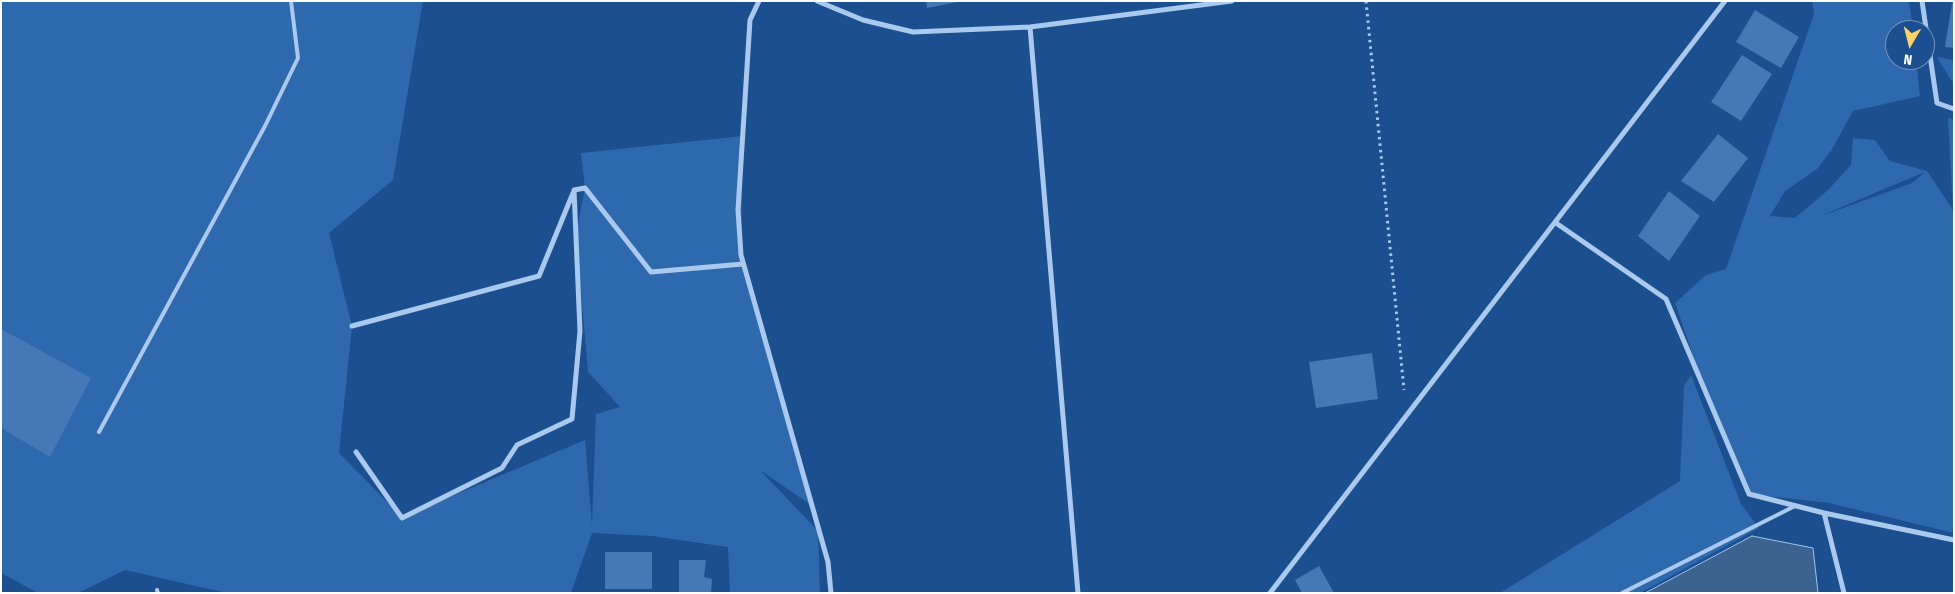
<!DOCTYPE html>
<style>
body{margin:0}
#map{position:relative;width:1955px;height:594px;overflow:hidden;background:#1b4f8f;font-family:"Fira Sans Condensed",sans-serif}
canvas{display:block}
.frame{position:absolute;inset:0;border:2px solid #fff;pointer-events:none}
.north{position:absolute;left:1885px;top:20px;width:50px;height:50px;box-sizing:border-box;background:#1b4f8f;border:1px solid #7695bc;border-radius:50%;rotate:188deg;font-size:14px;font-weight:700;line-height:20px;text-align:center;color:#fff}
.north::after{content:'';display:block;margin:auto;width:18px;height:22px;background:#ffd166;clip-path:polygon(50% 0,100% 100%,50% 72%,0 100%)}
</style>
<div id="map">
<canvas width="1955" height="594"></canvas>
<div class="frame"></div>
<div class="north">N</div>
</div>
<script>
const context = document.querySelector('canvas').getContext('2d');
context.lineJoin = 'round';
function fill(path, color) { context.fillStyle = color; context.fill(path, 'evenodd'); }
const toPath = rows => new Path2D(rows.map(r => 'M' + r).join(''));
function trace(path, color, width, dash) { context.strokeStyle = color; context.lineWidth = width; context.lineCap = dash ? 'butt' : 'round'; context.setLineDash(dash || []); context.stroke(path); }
fill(toPath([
 [1,1,423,1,393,180,329,233,352,326,339,453,402,517,585,440,592,526,596,414,620,407,588,372,576,234,585,188,581,153,743,136,741,255,811,505,760,470,818,531,820,593,730,593,728,547,652,536,592,533,571,593,227,593,125,570,78,593,38,593,1,573],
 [1812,1,1909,1,1913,30,1895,30,1895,60,1916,60,1920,96,1853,111,1831,151,1817,169,1785,191,1770,216,1795,218,1828,190,1851,165,1853,138,1875,140,1890,161,1927,171,1953,210,1948,118,1954,119,1954,533,1829,503,1749,494,1705,390,1675,303,1706,275,1726,269,1814,14],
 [1925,172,1912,183,1821,216,1877,192],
 [1937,57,1954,60,1954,85],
 [1691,375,1741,504,1759,528,1640,593,1500,593,1680,481,1684,386]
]), '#2e69ad');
const water = toPath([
 [1752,536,1813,548,1818,593,1645,593,1752,536]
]);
fill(water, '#3c6290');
trace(water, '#9cc4f0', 1);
fill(toPath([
 [926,1,957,1,957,2,927,8],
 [1952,3,1954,4,1954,48,1945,47],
 [1755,10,1799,37,1781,68,1736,42],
 [1742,55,1772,74,1741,121,1711,102],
 [1718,134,1748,158,1714,202,1681,181],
 [1669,191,1700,216,1669,261,1638,236],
 [1,329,91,378,50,457,1,428],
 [1372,353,1378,399,1316,408,1309,362],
 [605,552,652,552,652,589,605,589],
 [679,560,706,560,704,577,712,579,711,593,679,593],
 [1319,566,1334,593,1302,593,1295,580]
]), '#4478b7');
trace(toPath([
 [1366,1,1404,390]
]), '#a9c9ee', 3, [2.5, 4]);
trace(toPath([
 [99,432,265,126,298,58,291,1],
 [157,590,158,593],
 [1622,593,1795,506]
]), '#a9c9ee', 4);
trace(toPath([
 [759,1,750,20,738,210,741,255,828,562,831,593],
 [817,1,863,20,913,32,1030,27,1232,1],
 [1922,1,1937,103,1954,109],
 [1030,27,1078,593],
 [1556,223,1666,299,1749,494,1824,513,1954,540],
 [352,326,539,276,573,193],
 [356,452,402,518,502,468,517,445,572,419,580,331,574,190,585,188,651,272,743,264],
 [1824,513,1844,593],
 [1270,593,1725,1]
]), '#a9c9ee', 5);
</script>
